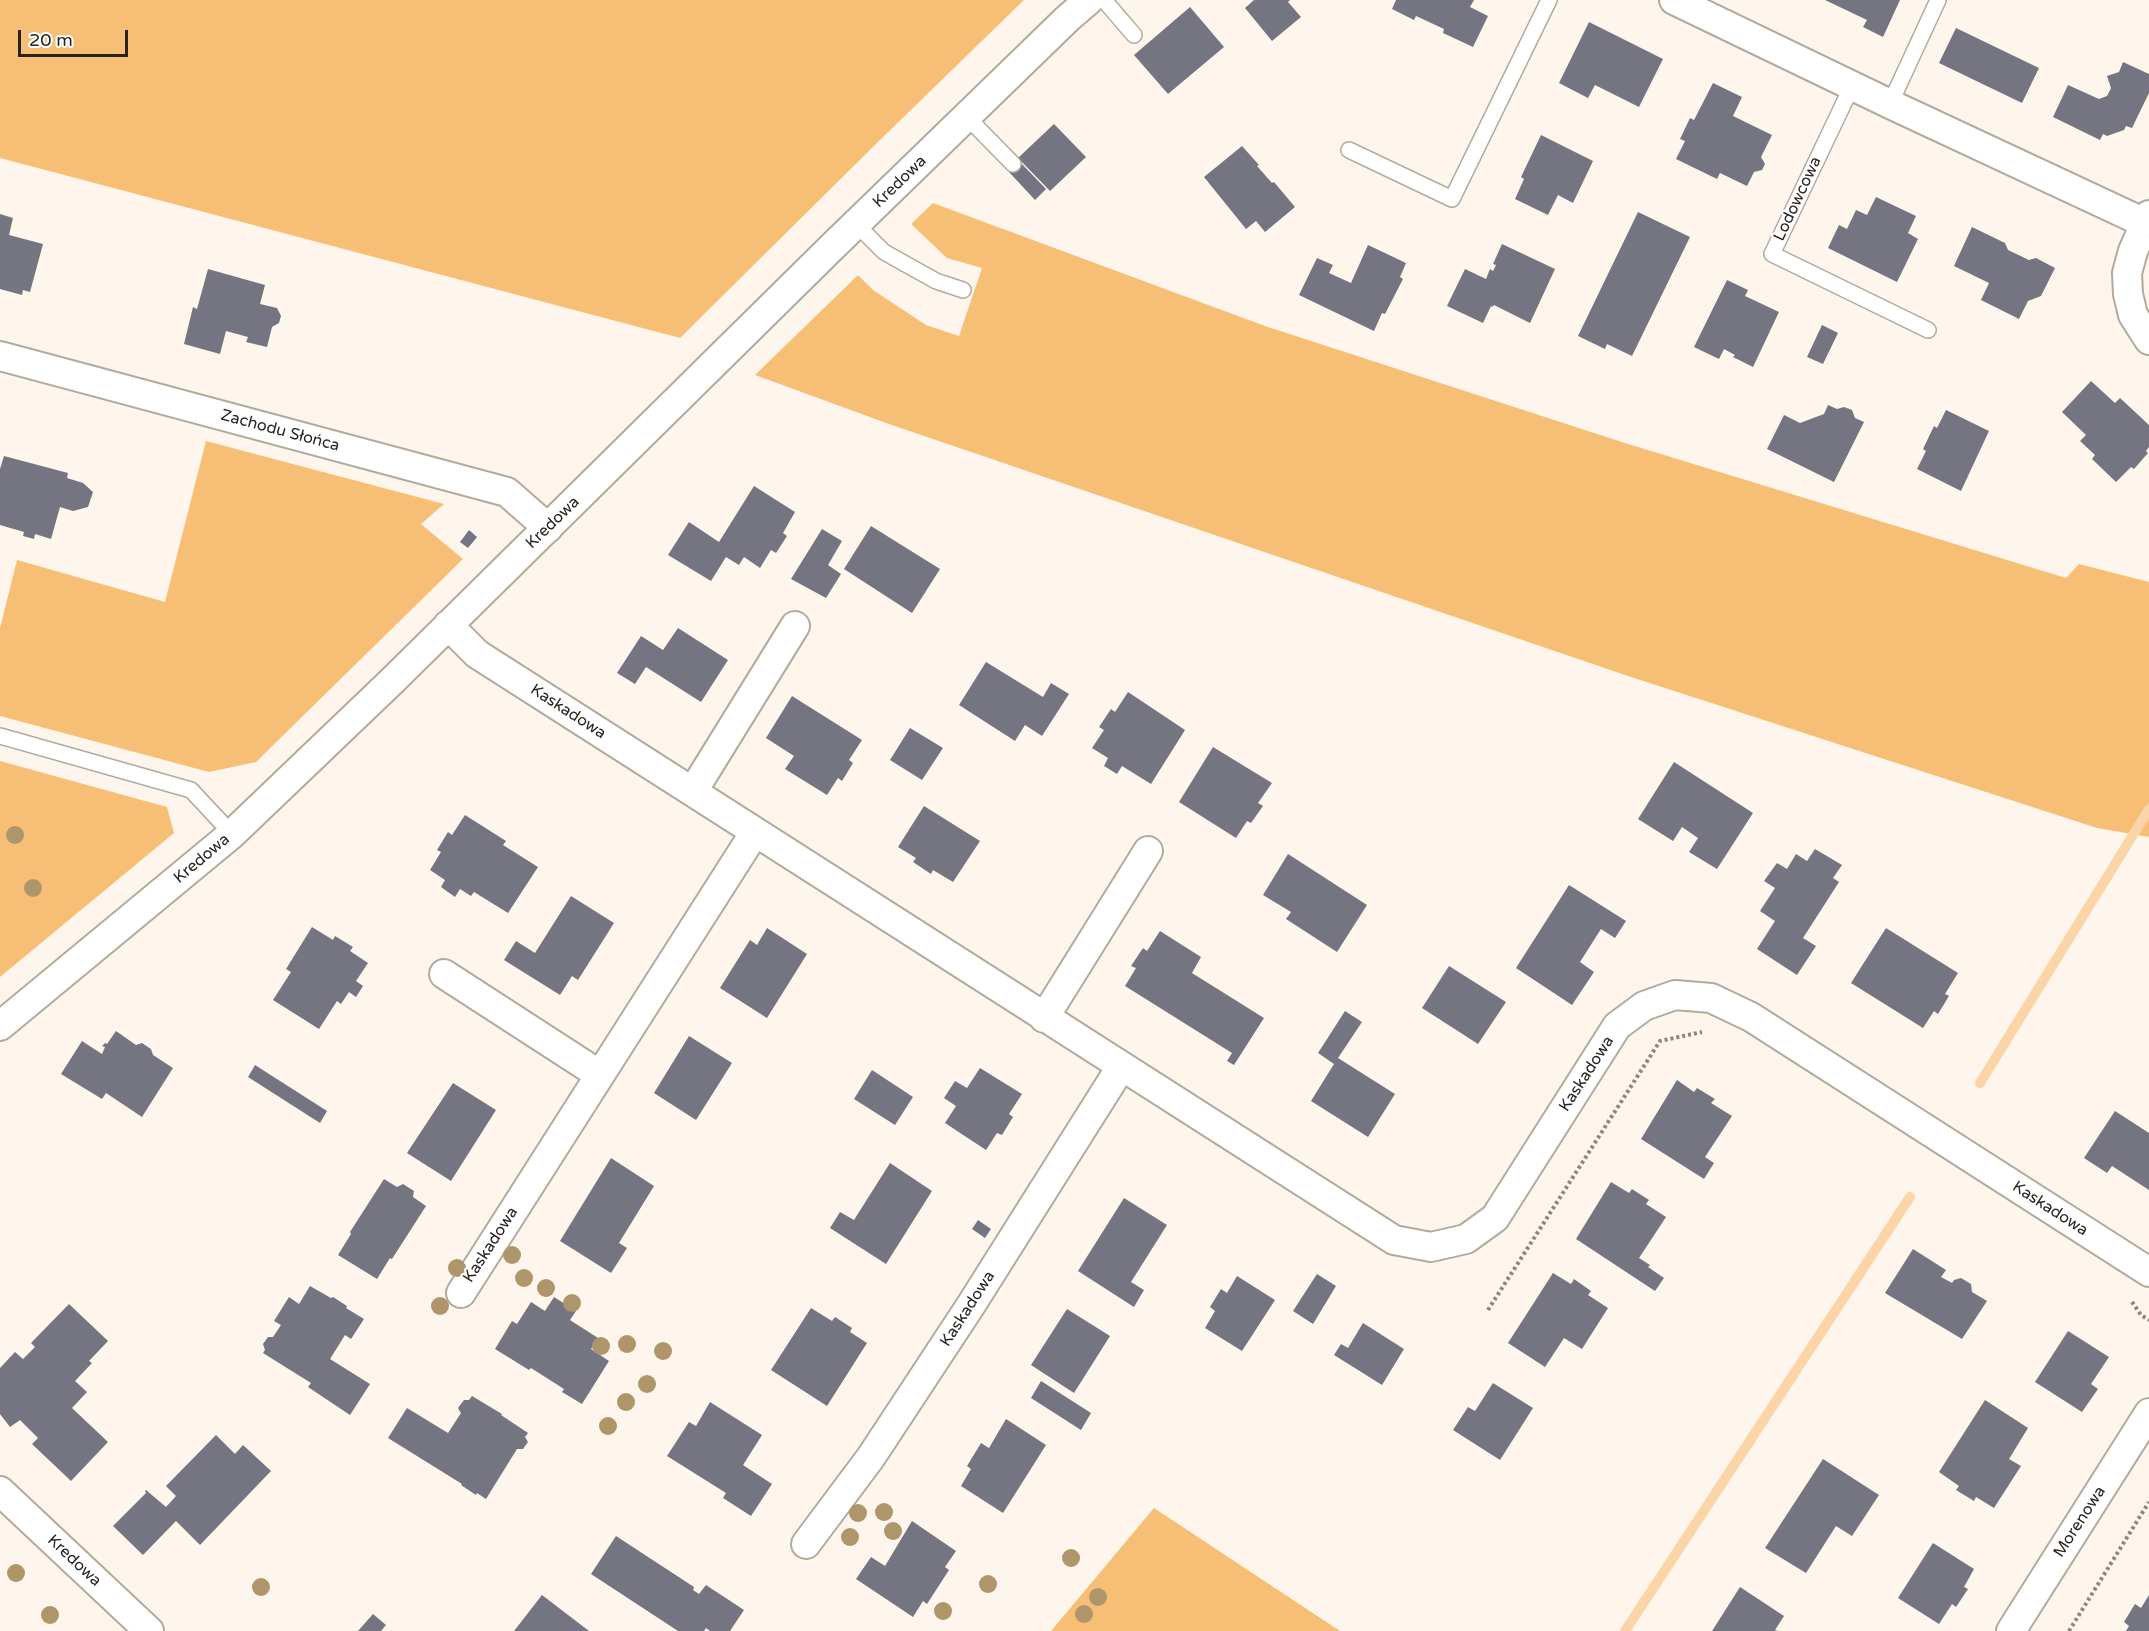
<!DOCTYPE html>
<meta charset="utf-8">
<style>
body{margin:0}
#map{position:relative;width:2149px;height:1631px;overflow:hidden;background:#fef6ec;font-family:"Varela Round",sans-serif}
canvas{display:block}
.scale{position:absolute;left:18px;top:30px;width:110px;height:27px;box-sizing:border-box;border:3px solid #282420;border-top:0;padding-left:8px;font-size:18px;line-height:21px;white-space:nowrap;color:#282420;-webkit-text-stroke:4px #fff;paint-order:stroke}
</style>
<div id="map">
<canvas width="2149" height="1631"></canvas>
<div class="scale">20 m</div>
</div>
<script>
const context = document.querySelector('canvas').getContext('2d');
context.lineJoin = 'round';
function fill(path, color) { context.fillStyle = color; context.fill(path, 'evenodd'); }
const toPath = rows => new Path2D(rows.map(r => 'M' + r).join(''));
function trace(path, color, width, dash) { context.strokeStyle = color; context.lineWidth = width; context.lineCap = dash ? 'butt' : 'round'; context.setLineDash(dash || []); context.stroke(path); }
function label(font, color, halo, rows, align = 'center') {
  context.font = font + ' "Varela Round",sans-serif'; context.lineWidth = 4.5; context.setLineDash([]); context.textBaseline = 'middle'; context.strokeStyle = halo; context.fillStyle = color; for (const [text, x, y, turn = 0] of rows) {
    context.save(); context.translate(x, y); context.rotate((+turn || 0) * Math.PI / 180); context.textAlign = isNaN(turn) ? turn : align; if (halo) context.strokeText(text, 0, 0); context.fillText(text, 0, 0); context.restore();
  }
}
fill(toPath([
 [0,0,1024,0,880,140,680,338,0,158],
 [933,203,1265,326,1625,443,2066,578,2079,564,2149,582,2149,837,2097,828,1628,676,889,424,755,375,858,275,873,290,926,325,959,336,982,268,947,258,911,224],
 [206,441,444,504,421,524,463,559,256,762,209,772,0,716,0,628,17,560,165,602],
 [0,761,167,807,174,833,0,977],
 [1154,1508,1340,1631,1051,1631]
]), '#f7bf76');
trace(toPath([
 [1980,1083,2149,809],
 [1625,1631,1910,1197]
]), '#fbd5a7', 10);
fill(toPath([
 [1254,0,1290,0,1288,2,1301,17,1272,41,1245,8],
 [1396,0,1474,0,1470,7,1488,16,1473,47,1443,33,1444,29,1416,16,1414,20,1392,9],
 [1825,0,1900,0,1883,37,1863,27,1867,20],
 [1190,7,1224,47,1168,94,1134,55],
 [1589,22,1663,59,1639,107,1595,85,1588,98,1559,83],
 [1956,28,2039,68,2022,103,1939,63],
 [2123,62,2149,74,2149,93,2132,128,2126,126,2124,130,2107,136,2103,134,2100,140,2053,117,2068,85,2099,99,2107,96,2111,88,2107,76,2119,72],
 [1713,83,1742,97,1733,116,1772,135,1761,157,1765,164,1762,170,1754,172,1747,186,1720,173,1717,179,1676,159,1685,141,1680,139,1690,118,1694,120],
 [1054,124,1086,157,1050,191,1018,158],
 [1541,135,1593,161,1573,203,1558,195,1548,215,1515,199,1524,179,1521,177],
 [1242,146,1259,165,1257,166,1272,183,1274,182,1295,207,1265,232,1256,221,1246,229,1204,177],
 [1020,162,1046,189,1035,200,1009,172],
 [1876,197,1916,216,1908,233,1918,239,1897,282,1828,248,1839,225,1847,229,1856,210,1867,215],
 [1638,212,1690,237,1632,356,1607,344,1605,349,1578,336],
 [0,214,13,218,9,235,43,244,30,292,23,290,22,295,0,289],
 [1972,227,2005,243,2008,250,2029,260,2036,258,2055,268,2041,296,2028,301,2019,319,1981,300,1989,283,1954,266],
 [1502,244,1555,269,1530,323,1494,305,1492,307,1491,306,1483,323,1447,306,1465,269,1486,279,1490,269,1493,271,1496,265,1493,264],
 [1368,245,1406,263,1400,277,1403,279,1385,314,1382,313,1374,331,1299,295,1317,258,1333,265,1329,273,1351,283],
 [208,269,265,285,260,304,277,308,281,316,279,323,272,327,267,347,246,342,248,337,226,331,220,354,184,344,193,307,197,309],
 [1727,280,1748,290,1745,296,1779,312,1753,367,1733,357,1735,355,1724,349,1719,359,1694,347],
 [1822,325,1838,333,1823,364,1807,357],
 [2091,381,2115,403,2120,398,2149,425,2149,447,2146,451,2148,453,2134,469,2131,467,2116,482,2092,459,2095,455,2080,441,2086,435,2062,412],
 [1828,405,1837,409,1844,407,1852,410,1855,418,1864,422,1834,482,1767,449,1784,415,1800,423,1824,414],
 [1946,410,1989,431,1961,491,1917,469,1926,451,1923,449,1934,426,1937,428],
 [4,456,68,473,67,478,83,483,93,492,88,507,73,511,60,507,51,539,35,534,34,539,23,536,24,532,0,525,0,469],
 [754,486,795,512,783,533,787,536,776,553,771,550,760,568,744,557,739,565,726,557,711,581,668,555,689,522,719,542],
 [871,526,940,569,912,613,844,569],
 [822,529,842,541,828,565,841,574,826,598,791,579],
 [469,530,477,537,468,548,460,542],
 [678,628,728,660,701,702,646,667,635,684,617,673,641,636,663,650],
 [986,662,1043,697,1051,683,1069,694,1042,736,1025,725,1015,741,959,705],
 [1128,692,1185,730,1151,784,1122,766,1117,774,1104,766,1108,758,1092,748,1104,730,1099,727,1111,709,1115,712],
 [792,696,862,740,849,760,853,763,842,781,838,778,827,795,785,769,794,756,766,738],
 [910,728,943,748,922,780,890,760],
 [1213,747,1272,783,1258,803,1263,806,1251,823,1247,821,1236,838,1179,802],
 [1674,762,1753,813,1717,869,1689,852,1698,838,1682,827,1673,841,1638,819],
 [924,806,980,841,953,882,933,870,931,874,913,862,916,858,898,847],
 [465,815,506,841,503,845,538,867,508,913,474,892,471,896,460,889,455,897,441,887,445,880,430,870,441,852,437,850,448,832,452,835],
 [1815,849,1842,865,1833,878,1839,882,1803,938,1816,946,1797,975,1757,949,1775,921,1760,911,1775,888,1764,881,1777,863,1787,869,1796,854,1807,861],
 [1288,854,1367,905,1337,952,1286,919,1291,912,1263,895],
 [1569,885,1626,921,1615,938,1601,929,1580,962,1594,972,1572,1005,1516,968],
 [571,896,614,923,578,980,572,976,560,995,504,960,516,941,535,953],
 [312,927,333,940,335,936,353,947,350,951,368,963,356,981,363,986,356,997,349,992,341,1004,337,1001,319,1029,273,1000,291,972,286,969],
 [767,928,807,954,767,1018,720,988,750,940,757,945],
 [1886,928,1958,973,1945,994,1949,996,1938,1014,1934,1011,1923,1028,1851,983],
 [1160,931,1201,957,1192,973,1264,1018,1234,1065,1227,1061,1232,1053,1125,986,1136,968,1131,966,1143,948,1147,951],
 [1449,966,1506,1002,1478,1044,1422,1008],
 [1345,1011,1362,1022,1338,1058,1395,1094,1368,1137,1311,1101,1334,1064,1318,1053],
 [116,1031,136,1045,142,1043,151,1049,153,1055,173,1068,142,1117,106,1093,102,1099,61,1074,82,1041,102,1054,105,1047,102,1046,105,1043,107,1044],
 [689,1036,732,1063,696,1120,654,1093],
 [255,1065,327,1111,320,1123,248,1077],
 [980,1068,1022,1094,1009,1114,1013,1117,1002,1135,997,1133,986,1150,945,1123,956,1106,944,1098,955,1081,967,1088],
 [872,1070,913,1097,895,1125,854,1099],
 [1677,1080,1694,1092,1697,1088,1715,1099,1711,1103,1732,1116,1705,1157,1714,1163,1704,1179,1641,1139],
 [453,1083,496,1110,451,1181,407,1153],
 [2115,1111,2149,1133,2149,1190,2112,1166,2107,1173,2084,1158],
 [611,1158,654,1186,619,1243,627,1248,611,1273,560,1241],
 [890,1163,932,1191,886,1264,830,1228,840,1212,854,1220],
 [384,1179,397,1187,403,1184,414,1191,413,1197,426,1206,392,1259,390,1258,377,1279,338,1255,351,1234,350,1232],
 [1611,1182,1629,1193,1632,1189,1649,1200,1646,1204,1666,1217,1639,1258,1650,1265,1648,1267,1664,1278,1655,1291,1576,1239],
 [1124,1198,1167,1225,1131,1282,1144,1290,1134,1307,1078,1271],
 [978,1220,991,1229,985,1238,972,1229],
 [1913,1249,1946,1270,1941,1277,1952,1283,1954,1280,1961,1278,1971,1284,1972,1292,1987,1301,1962,1339,1885,1293],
 [1553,1273,1571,1284,1574,1279,1591,1291,1588,1295,1608,1308,1582,1349,1564,1338,1545,1367,1508,1343],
 [1317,1274,1336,1286,1313,1324,1293,1311],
 [1237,1276,1275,1300,1242,1351,1205,1328,1215,1311,1210,1307,1221,1289,1227,1293],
 [310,1286,331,1298,333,1297,347,1306,346,1308,364,1319,351,1339,345,1335,330,1359,370,1384,350,1415,308,1387,311,1383,263,1353,265,1350,263,1344,268,1337,273,1337,281,1325,274,1321,289,1297,299,1304],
 [554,1297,576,1311,570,1320,598,1338,591,1349,609,1361,582,1404,562,1392,564,1389,531,1368,529,1370,495,1349,512,1321,517,1324,531,1302,545,1311],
 [69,1304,108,1341,89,1361,92,1363,75,1381,87,1392,72,1408,108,1442,71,1481,32,1444,38,1438,20,1420,10,1427,0,1414,0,1368,15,1352,23,1359,35,1347,31,1343],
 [811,1308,832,1321,835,1317,852,1328,850,1332,867,1343,827,1406,771,1370],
 [1067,1309,1110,1336,1074,1393,1031,1365],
 [1363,1323,1404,1349,1382,1385,1334,1355,1341,1344,1348,1348],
 [2068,1331,2109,1357,2091,1384,2098,1389,2082,1412,2035,1382],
 [1041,1381,1091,1413,1081,1430,1031,1398],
 [1493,1383,1533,1408,1500,1460,1453,1430,1468,1407,1475,1411],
 [472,1396,502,1414,501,1415,528,1433,525,1437,528,1442,523,1449,517,1449,486,1499,477,1493,476,1495,461,1485,462,1484,388,1438,407,1408,448,1433,461,1413,458,1408,464,1400,469,1400],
 [1985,1400,2028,1428,2009,1459,2021,1466,1994,1508,1976,1497,1974,1501,1956,1490,1959,1486,1939,1472],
 [710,1402,762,1435,743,1465,772,1484,751,1516,723,1498,726,1493,667,1456,689,1422,696,1426],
 [1006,1419,1046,1445,1003,1513,961,1486,971,1469,967,1466,981,1443,989,1448],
 [216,1435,235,1454,243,1445,271,1471,200,1545,176,1521,143,1555,113,1526,146,1493,145,1491,146,1490,166,1507,176,1496,166,1486],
 [1823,1459,1879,1495,1852,1536,1836,1526,1806,1573,1765,1548],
 [912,1521,956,1551,945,1567,949,1570,927,1604,923,1601,913,1617,856,1579,871,1557,885,1566],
 [616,1536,694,1587,693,1590,699,1594,706,1585,744,1610,730,1631,710,1631,706,1628,704,1631,678,1631,591,1574],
 [1933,1543,1974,1569,1964,1587,1968,1589,1956,1607,1952,1604,1939,1624,1898,1598],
 [1740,1587,1784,1616,1775,1630,1778,1631,1712,1631],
 [542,1595,589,1631,514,1631],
 [2149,1595,2149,1631,2126,1631,2129,1626,2124,1622,2135,1604,2141,1608],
 [373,1614,386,1625,381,1631,358,1631]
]), '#757481');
const service = toPath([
 [1104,0,1134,35],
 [1852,86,1772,254,1928,330],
 [1890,104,1938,0],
 [967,117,1013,164],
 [1349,150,1452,199,1549,0],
 [856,224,884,252,936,281,963,290],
 [0,736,191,790,232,834]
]);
const minor = toPath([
 [1674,0,1890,104,2145,223],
 [2149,215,2133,251,2127,273,2128,294,2133,315,2149,340],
 [0,356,507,492,548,528],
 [448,625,477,654,1394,1240,1431,1247,1466,1239,1495,1218,1617,1026,1644,1006,1675,995,1711,998,1751,1017,2149,1272],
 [693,791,795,626],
 [444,974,600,1075],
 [1044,1018,1148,851],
 [0,1026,232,834,392,681,832,247,1067,19,1089,0],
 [461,1293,755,832],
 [0,1491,149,1631],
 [806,1544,871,1457,971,1305,1121,1067],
 [2011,1631,2149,1413]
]);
trace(service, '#b3aa9e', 18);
trace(minor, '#b3aa9e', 32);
trace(toPath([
 [2132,1302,2141,1315,2149,1320],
 [1488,1310,1660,1041,1702,1032],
 [2069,1631,2149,1502]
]), '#8b857e', 4, [3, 3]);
trace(service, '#fff', 15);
trace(minor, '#fff', 28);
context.fillStyle = '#ae956a';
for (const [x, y] of [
 [15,835],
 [33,888],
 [512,1255],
 [457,1268],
 [524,1278],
 [546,1288],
 [572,1303],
 [440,1306],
 [627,1344],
 [601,1346],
 [663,1351],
 [647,1384],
 [626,1402],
 [608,1426],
 [884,1512],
 [858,1513],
 [893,1531],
 [850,1537],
 [1071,1558],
 [16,1573],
 [988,1584],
 [261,1587],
 [1098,1597],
 [943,1611],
 [1084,1614],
 [50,1615]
]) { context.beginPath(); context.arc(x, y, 9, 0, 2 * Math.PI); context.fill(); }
label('16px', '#282420', '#fff', [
 ["Kredowa",900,182,-44],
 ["Lodowcowa",1798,199,-65],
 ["Zachodu Słońca",280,431,15],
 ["Kredowa",553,523,-44],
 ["Kaskadowa",568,712,33],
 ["Kredowa",202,859,-40],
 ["Kaskadowa",1587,1074,-57],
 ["Kaskadowa",2050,1209,33],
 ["Kaskadowa",491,1245,-57],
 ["Kaskadowa",968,1309,-57],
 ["Morenowa",2080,1522,-57],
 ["Kredowa",74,1561,43]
]);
</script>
